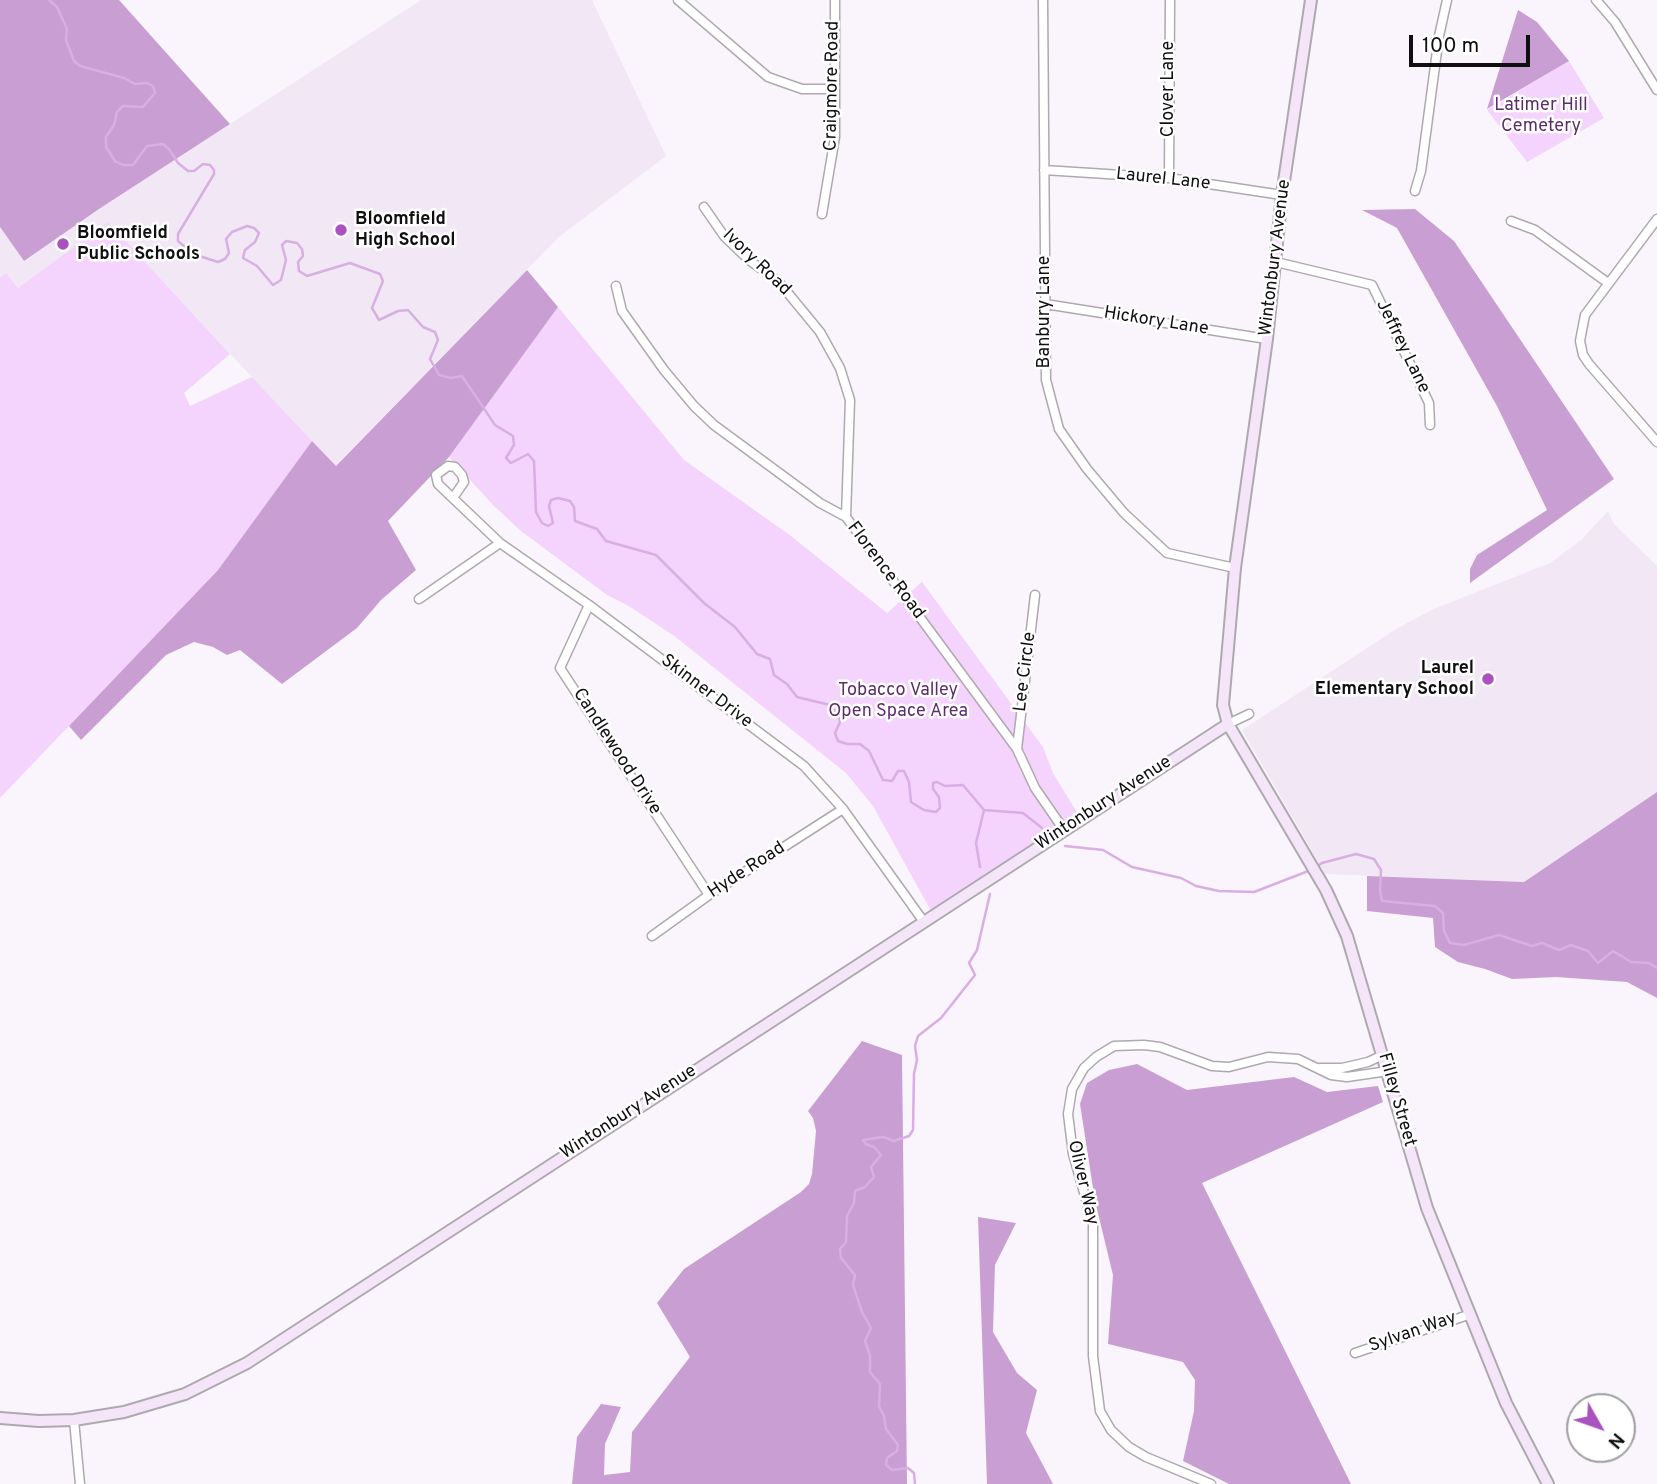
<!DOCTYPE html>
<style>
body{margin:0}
#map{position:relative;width:1657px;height:1484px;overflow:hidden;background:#faf5fc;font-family:Overpass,sans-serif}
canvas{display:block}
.north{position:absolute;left:1566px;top:1393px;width:70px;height:70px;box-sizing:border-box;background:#fff;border:2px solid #9f9f9f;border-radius:50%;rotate:130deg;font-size:19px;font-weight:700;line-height:28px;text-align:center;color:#0f0e10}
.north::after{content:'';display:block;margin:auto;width:24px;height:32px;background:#aa53c0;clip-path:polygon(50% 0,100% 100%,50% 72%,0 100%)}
.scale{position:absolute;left:1409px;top:35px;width:121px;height:32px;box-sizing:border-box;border:4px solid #0f0e10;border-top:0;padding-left:9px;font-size:21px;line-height:24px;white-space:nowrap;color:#0f0e10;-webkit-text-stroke:5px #fff;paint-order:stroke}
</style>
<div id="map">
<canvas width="1657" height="1484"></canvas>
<div class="north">N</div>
<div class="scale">100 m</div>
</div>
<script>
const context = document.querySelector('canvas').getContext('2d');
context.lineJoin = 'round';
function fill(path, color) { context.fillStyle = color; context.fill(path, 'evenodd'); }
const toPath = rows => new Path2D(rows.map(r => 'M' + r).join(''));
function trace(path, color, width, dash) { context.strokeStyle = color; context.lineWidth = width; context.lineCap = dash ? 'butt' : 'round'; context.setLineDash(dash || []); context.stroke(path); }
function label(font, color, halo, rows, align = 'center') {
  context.font = font + ' Overpass,sans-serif'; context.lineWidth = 5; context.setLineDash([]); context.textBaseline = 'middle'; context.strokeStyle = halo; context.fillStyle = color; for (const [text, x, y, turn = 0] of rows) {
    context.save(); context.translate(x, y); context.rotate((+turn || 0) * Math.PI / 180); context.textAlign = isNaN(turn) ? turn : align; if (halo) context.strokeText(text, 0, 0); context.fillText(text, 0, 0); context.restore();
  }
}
fill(toPath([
 [421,0,592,0,666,156,559,237,335,466,108,223,18,288,6,273,0,277,0,227,24,261,99,209],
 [1608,511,1614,524,1657,566,1657,792,1524,882,1325,874,1242,730,1396,629,1431,610,1550,563,1581,540]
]), '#f2e8f5');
fill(toPath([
 [1569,61,1604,118,1527,162,1487,110],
 [108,222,230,354,184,393,190,406,252,377,312,441,218,570,0,798,0,277,6,273,18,288],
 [558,307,684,460,791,536,887,613,922,582,1043,747,1053,773,1084,824,935,918,873,806,846,773,673,635,627,605,607,595,521,531,494,506,449,457]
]), '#f4d3fd');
fill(toPath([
 [0,0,119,0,230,124,99,209,24,261,0,227],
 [1518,10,1537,22,1569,61,1487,109],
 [1415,209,1454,241,1614,479,1470,583,1470,569,1477,555,1547,510,1497,406,1397,228,1362,210],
 [527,270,558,307,449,457,388,521,416,570,381,600,357,628,282,684,240,650,227,655,213,647,194,642,166,655,81,740,69,726,218,570,312,441,336,466],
 [1657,792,1657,998,1627,982,1556,977,1512,979,1485,969,1458,962,1435,947,1433,918,1367,911,1367,876,1524,882],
 [862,1041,902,1055,907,1484,572,1484,577,1437,601,1404,621,1407,605,1444,604,1475,630,1472,632,1432,690,1357,657,1303,684,1269,801,1192,809,1184,812,1174,816,1131,813,1118,808,1111],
 [1137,1064,1187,1090,1294,1077,1327,1092,1378,1086,1383,1102,1202,1183,1351,1484,1229,1484,1183,1461,1194,1411,1195,1380,1183,1362,1108,1344,1113,1275,1095,1201,1080,1104,1087,1083,1109,1070],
 [978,1217,1016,1223,995,1265,993,1332,1017,1373,1037,1390,1026,1433,1053,1484,987,1484]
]), '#c99fd3');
trace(toPath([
 [49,0,57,7,67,29,66,40,74,61,80,66,124,78,135,84,147,83,153,86,155,93,143,107,123,106,117,112,114,125,106,137,106,147,115,161,123,165,133,165,147,146,163,144,169,149,178,163,188,171,194,171,203,164,210,165,214,170,214,174,178,234,178,241,193,254,218,262,225,259,229,253,226,239,232,232,247,226,254,228,259,233,255,242,245,250,243,258,257,266,273,285,281,280,286,260,282,245,286,241,297,243,302,249,303,256,298,262,299,271,307,276,350,263,380,274,383,281,372,308,379,320,398,311,408,310,423,327,435,332,438,340,430,359,439,375,451,378,462,376,495,425,513,436,514,445,506,458,511,463,528,454,534,461,536,512,542,523,548,526,553,523,549,506,551,500,558,498,570,501,574,507,575,521,597,529,606,541,656,555,704,603,735,627,757,654,770,659,774,675,787,684,797,697,830,705,838,715,840,722,835,733,838,741,847,744,860,744,869,751,883,780,892,781,898,771,904,771,909,782,911,802,924,810,936,812,940,808,939,797,933,789,933,783,937,782,945,786,963,785,984,810,1023,813,1042,828],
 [1065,846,1103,850,1132,867,1181,878,1196,886,1219,891,1254,892,1311,870],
 [980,867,976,843,984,810],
 [1316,867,1322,863,1356,854,1374,859,1381,870,1380,890,1382,901,1435,906,1443,913,1444,931,1450,943,1464,945,1499,935,1532,946,1542,943,1559,950,1571,945,1588,951,1598,963,1613,951,1631,962,1649,963,1657,968],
 [915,1484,914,1473,908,1468,892,1470,886,1465,887,1458,897,1451,898,1445,886,1429,884,1416,879,1406,880,1384,870,1372,870,1355,865,1341,871,1328,862,1312,853,1285,855,1275,841,1258,840,1249,846,1242,847,1216,854,1203,855,1191,865,1187,874,1177,871,1167,881,1155,874,1147,866,1144,863,1140,883,1137,894,1141,909,1136,913,1130,914,1074,917,1060,915,1046,918,1036,941,1018,975,975,969,963,977,950,990,894]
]), '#d8aee3', 2.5);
const street = toPath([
 [678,0,768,77,802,89,835,89],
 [1043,0,1046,380,1059,429,1087,469,1124,513,1167,553,1235,568],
 [1596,0,1615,22,1657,90],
 [1044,170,1169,178,1282,195],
 [1169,178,1170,0],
 [1415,191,1421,171,1439,36,1447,0],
 [704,207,724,236,749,260,778,281,820,332,840,368,850,400,846,517],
 [822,214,835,137,835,0],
 [1657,219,1585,315,1580,341,1583,355,1589,364,1657,442],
 [1511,221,1535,230,1608,283],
 [1276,262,1372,285,1429,403,1430,425],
 [616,286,622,311,664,370,694,406,714,425,820,503,846,517,1017,749,1035,788,1064,830],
 [1045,304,1267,339],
 [453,498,464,482,462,475,455,467,448,466,436,475,438,484,500,543,589,605,804,766,843,809,924,922],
 [419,599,500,543],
 [589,605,560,668,709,895],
 [1228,724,1249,714],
 [1017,749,1035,595],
 [652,936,709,895,843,809],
 [1320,1068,1342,1068,1368,1062,1383,1055],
 [1355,1353,1471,1314],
 [74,1420,80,1484],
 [1211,1484,1146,1457,1129,1447,1111,1430,1100,1411,1093,1356,1093,1224,1073,1154,1068,1114,1072,1089,1084,1068,1096,1057,1114,1046,1144,1045,1160,1047,1212,1066,1229,1067,1268,1057,1298,1059,1331,1075,1347,1077,1388,1071]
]);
const secondary = toPath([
 [1311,0,1282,195,1267,339,1235,568,1223,705,1228,724,1326,890,1347,936,1427,1208,1506,1403,1548,1484],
 [0,1418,39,1421,74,1420,124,1412,185,1394,247,1363,1228,724]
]);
trace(street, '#aea9af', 11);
trace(secondary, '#aea9af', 14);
trace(street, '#fff', 8);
trace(secondary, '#f4e5f8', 10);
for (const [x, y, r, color] of [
 [341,230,7,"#aa53c0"],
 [63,244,7,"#aa53c0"],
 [1488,679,7,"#aa53c0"]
]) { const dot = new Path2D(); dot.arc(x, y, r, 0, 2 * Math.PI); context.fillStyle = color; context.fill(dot); trace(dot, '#fff', 2.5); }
label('18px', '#0f0e10', '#fff', [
 ["Craigmore Road",833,86,-89],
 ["Clover Lane",1169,89,-90],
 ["Laurel Lane",1163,180,6],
 ["Wintonbury Avenue",1276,258,-83],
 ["Ivory Road",756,263,44],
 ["Banbury Lane",1045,312,-90],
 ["Hickory Lane",1156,322,9],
 ["Jeffrey Lane",1402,347,64],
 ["Florence Road",885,571,53],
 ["Lee Circle",1026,672,-83],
 ["Skinner Drive",706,692,37],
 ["Candlewood Drive",616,752,57],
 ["Wintonbury Avenue",1104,804,-33],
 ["Hyde Road",747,871,-33],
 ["Filley Street",1396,1100,74],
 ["Wintonbury Avenue",629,1113,-33],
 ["Oliver Way",1082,1183,77],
 ["Sylvan Way",1413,1333,-19]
]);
label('18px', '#5e2b6b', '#fff', [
 ["Latimer Hill",1541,106],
 ["Cemetery",1541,127],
 ["Tobacco Valley",898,691],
 ["Open Space Area",898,712]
]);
label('bold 18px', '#0f0e10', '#fff', [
 ["Bloomfield",355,220],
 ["High School",355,241],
 ["Bloomfield",77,234],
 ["Public Schools",77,255],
 ["Laurel",1474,669,"right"],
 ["Elementary School",1474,690,"right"]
], 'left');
</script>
